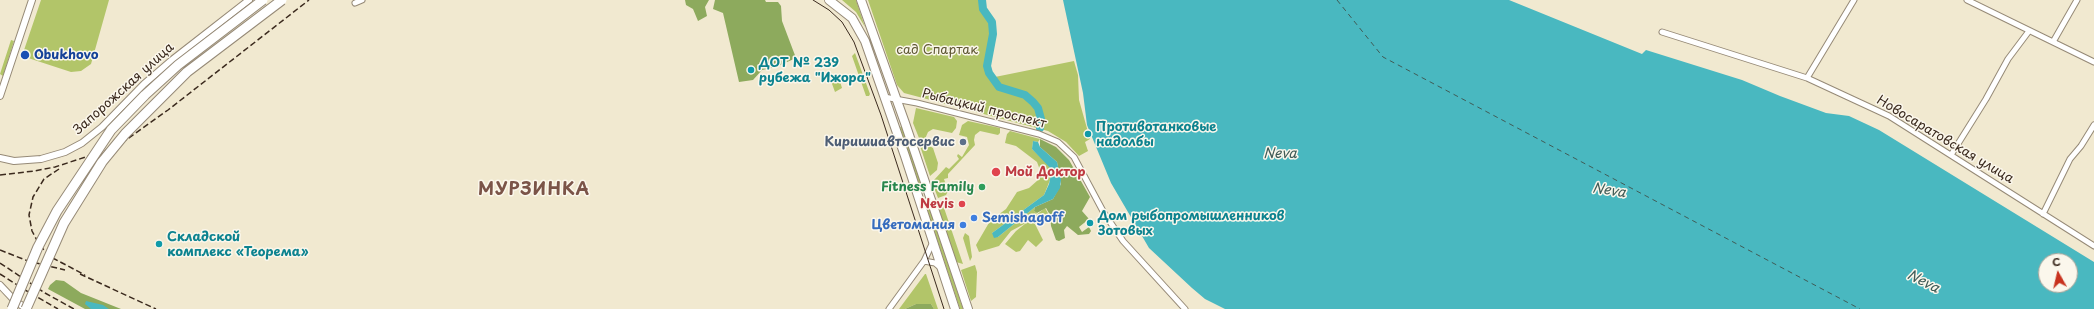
<!DOCTYPE html>
<meta charset="utf-8">
<style>
body{margin:0}
#map{position:relative;width:2094px;height:309px;overflow:hidden;background:#f1e9d0;font-family:"Playpen Sans",sans-serif}
canvas{display:block}
.north{position:absolute;left:2038px;top:253px;width:40px;height:40px;box-sizing:border-box;background:#fbf7ec;border:1px solid #aea59a;border-radius:50%;rotate:352deg;font-size:11px;font-weight:700;line-height:16px;text-align:center;color:#3b2a1e}
.north::after{content:'';display:block;margin:auto;width:14px;height:18px;background:#c8321e;clip-path:polygon(50% 0,100% 100%,50% 72%,0 100%)}
</style>
<div id="map">
<canvas width="2094" height="309"></canvas>
<div class="north">С</div>
</div>
<script>
const context = document.querySelector('canvas').getContext('2d');
context.lineJoin = 'round';
function fill(path, color) { context.fillStyle = color; context.fill(path, 'evenodd'); }
const toPath = rows => new Path2D(rows.map(r => 'M' + r).join(''));
function trace(path, color, width, dash) { context.strokeStyle = color; context.lineWidth = width; context.lineCap = dash ? 'butt' : 'round'; context.setLineDash(dash || []); context.stroke(path); }
function label(font, color, halo, rows, align = 'center') {
  context.font = font + ' "Playpen Sans",sans-serif'; context.lineWidth = 3; context.setLineDash([]); context.textBaseline = 'middle'; context.strokeStyle = halo; context.fillStyle = color; for (const [text, x, y, turn = 0] of rows) {
    context.save(); context.translate(x, y); context.rotate((+turn || 0) * Math.PI / 180); context.textAlign = isNaN(turn) ? turn : align; if (halo) context.strokeText(text, 0, 0); context.fillText(text, 0, 0); context.restore();
  }
}
fill(toPath([
 [41,0,109,0,91,64,81,71,71,72,22,56],
 [842,0,856,0,865,27,856,12],
 [868,0,980,0,982,10,992,27,985,63,990,78,1074,61,1078,75,1079,100,1090,139,1085,142,1088,151,1079,156,1066,142,1048,131,904,93,897,85],
 [11,40,14,41,3,76,0,74],
 [855,53,870,94,869,96,866,96,852,56],
 [839,78,842,88,835,92,831,81],
 [916,108,954,117,957,121,956,128,952,133,933,129,928,132,925,139,919,138,913,123],
 [968,121,1000,128,1000,133,998,135,980,131,975,135,974,140,975,145,948,174,948,178,944,179,946,185,951,185,946,195,938,198,933,185,934,180,946,167,949,169,959,159,957,156,958,154,962,157,969,145,967,137,959,135,962,125],
 [903,126,923,188,922,189,920,187,900,127],
 [1010,131,1040,139,1038,142,1033,141,1032,149,1049,165,1052,175,1044,195,992,233,998,237,1035,207,1034,211,1037,213,1026,223,1011,231,999,246,979,252,976,245,990,221,1006,209,1017,192,1029,188,1038,180,1040,170,1037,162,1016,146,1005,143,1007,134],
 [926,144,933,148,938,163,937,170,930,176,920,146],
 [926,199,927,200,963,309,960,309,925,203],
 [942,202,963,264,956,262,938,206],
 [1045,208,1049,215,1035,224,1043,240,1036,247,1028,240,1020,251,1016,252,1005,244,1016,231],
 [965,233,969,236,972,257,970,261,963,238],
 [975,265,977,272,976,297,971,301,961,270],
 [925,274,926,274,938,309,934,309,931,304,916,304,905,309,899,309]
]), '#b2c569');
fill(toPath([
 [685,0,709,0,705,7,707,16,698,21,693,9,686,5],
 [715,0,765,0,766,2,778,2,781,6,782,21,796,58,776,67,762,70,753,80,739,82,723,13,713,9],
 [1040,139,1056,147,1069,160,1090,197,1082,211,1089,219,1079,227,1082,232,1089,227,1091,231,1089,234,1078,235,1067,226,1064,230,1065,238,1059,241,1056,240,1051,226,1050,215,1046,208,1037,213,1034,211,1035,207,1053,199,1061,184,1057,162,1040,147],
 [56,280,64,281,81,293,121,309,85,309,48,289,50,285],
 [916,304,931,304,934,309,905,309]
]), '#8daa5d');
fill(toPath([
 [1063,0,1509,0,1642,54,1646,50,1742,80,1780,96,1826,113,1849,116,1879,130,2094,262,2094,309,1225,309,1205,299,1192,288,1149,248,1111,183,1087,125,1083,93],
 [2046,261,2070,261,2070,285,2046,285],
 [1033,141,1038,142,1040,147,1057,162,1061,180,1060,188,1053,199,1035,207,998,237,994,238,992,233,1044,195,1049,184,1052,170,1032,149],
 [86,301,103,305,109,309,91,309,85,304]
]), '#49b8c0');
trace(toPath([
 [982,0,983,9,992,22,993,34,987,66,989,73,999,87,1025,95,1033,102,1038,108,1041,119,1040,128]
]), '#49b8c0', 8);
trace(toPath([
 [1337,0,1383,57,1860,309]
]), '#405c57', 1, [5, 4]);
const minor = toPath([
 [1967,0,2094,62],
 [355,3,362,0],
 [1662,32,1807,78,1889,116,2094,246],
 [2053,42,2077,0],
 [1807,78,1854,0],
 [884,97,917,103,1039,134,1058,142,1074,157,1104,213,1123,241,1185,309],
 [1951,155,1986,99,2008,59,2029,31],
 [2043,214,2070,159,2081,146,2094,125],
 [924,261,935,263,941,268],
 [889,309,924,261,933,242]
]);
const tertiary = toPath([
 [0,96,32,0],
 [0,158,14,161,41,159,65,152,82,143,102,127,144,84,172,60,249,0],
 [0,285,15,301,27,309]
]);
const primary = toPath([
 [829,0,852,18,865,41,905,156,955,309],
 [861,0,905,123,968,309]
]);
trace(minor, '#968a77', 7);
trace(tertiary, '#968a77', 8);
trace(primary, '#968a77', 10);
trace(minor, '#fff', 5);
trace(tertiary, '#fff', 6);
trace(primary, '#fff', 8);
trace(toPath([
 [813,0,829,10,842,22,854,42,881,115,944,309]
]), '#3b2a1e', 1);
trace(toPath([
 [59,169,44,179,33,197,29,215,32,231,39,244,49,256,85,275],
 [0,175,34,171,55,167,107,150,126,140,168,110,309,0],
 [0,250,28,261,65,270],
 [0,263,45,293,74,309],
 [0,274,25,290,58,309],
 [80,274,156,309]
]), '#3b2a1e', 1.5, [6, 3]);
const motorwayBridge = toPath([
 [12,309,38,247,57,211,111,130,145,95,178,65,263,0],
 [26,309,64,223,102,162,125,134,187,72,282,0]
]);
trace(motorwayBridge, '#968a77', 11, []);
trace(motorwayBridge, '#fff', 9);
for (const [x, y, r, color] of [
 [25,55,5,"#1a4fb4"],
 [751,70,4,"#0f9aa8"],
 [1088,134,4,"#0f9aa8"],
 [963,142,4,"#5c6f8a"],
 [996,172,5,"#e0444e"],
 [982,187,4,"#2e9e5b"],
 [962,204,4,"#e0444e"],
 [974,218,4,"#3f7fe0"],
 [1090,223,4,"#0f9aa8"],
 [963,225,4,"#3f7fe0"],
 [159,244,4,"#0f9aa8"]
]) { const dot = new Path2D(); dot.arc(x, y, r, 0, 2 * Math.PI); context.fillStyle = color; context.fill(dot); trace(dot, '#fbf7ec', 1.5); }
label('13px', '#5f5834', '#fbf7ec', [
 ["сад Спартак",937,50]
]);
label('bold 13px', '#164399', '#fbf7ec', [
 ["Obukhovo",34,55]
], 'left');
label('bold 13px', '#0d838f', '#fbf7ec', [
 ["ДОТ № 239",759,63],
 ["рубежа \"Ижора\"",759,78],
 ["Противотанковые",1096,127],
 ["надолбы",1096,142],
 ["Дом рыбопромышленников",1098,216],
 ["Зотовых",1098,231],
 ["Складской",167,237],
 ["комплекс «Теорема»",167,252]
], 'left');
label('13px', '#3b2a1e', '#fbf7ec', [
 ["Запорожская улица",124,89,-42],
 ["Рыбацкий проспект",984,109,14],
 ["Новосаратовская улица",1945,140,31]
]);
label('bold 13px', '#4e5e75', '#fbf7ec', [
 ["Киришиавтосервис",955,142]
], 'right');
label('bold 13px', '#be3a42', '#fbf7ec', [
 ["Мой Доктор",1005,172],
 ["Nevis",954,204,"right"]
], 'left');
label('bold 13px', '#27864d', '#fbf7ec', [
 ["Fitness Family",974,187]
], 'right');
label('bold 13px', '#366cbe', '#fbf7ec', [
 ["Semishagoff",982,218],
 ["Цветомания",955,225,"right"]
], 'left');
label('italic 14px', '#405c57', '#fbf7ec', [
 ["Neva",1280,154],
 ["Neva",1609,191,9],
 ["Neva",1923,282,27]
]);
context.letterSpacing = '1px';
label('bold 17px', '#7b5448', '#fbf7ec', [
 ["МУРЗИНКА",534,190]
]);
context.letterSpacing = '0px';
</script>
